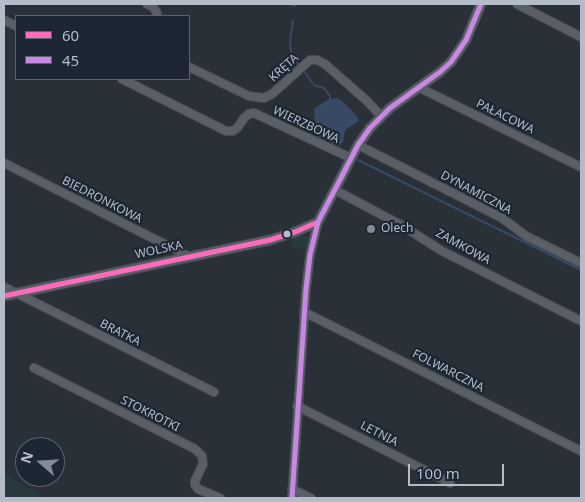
<!DOCTYPE html>
<meta charset="utf-8">
<style>
body{margin:0}
#map{position:relative;width:585px;height:502px;overflow:hidden;background:#2a3038;font-family:"Noto Sans",sans-serif}
canvas{display:block}
.frame{position:absolute;inset:0;border:5px solid #b4bcc9;pointer-events:none}
.legend{position:absolute;left:15px;top:15px;width:175px;height:65px;box-sizing:border-box;background:#1d2633;border:1px solid #59626f;margin:0;padding:6px 9px;list-style:none;font-size:15px;color:#b4bcc9}
.legend li{display:flex;align-items:center;gap:10px;height:25px}
.legend b{width:25px;border:1px solid #59626f}
.north{position:absolute;left:15px;top:437px;width:50px;height:50px;box-sizing:border-box;background:#1d2633;border:1px solid #59626f;border-radius:50%;rotate:289deg;font-size:14px;font-weight:700;line-height:20px;text-align:center;color:#b4bcc9}
.north::after{content:'';display:block;margin:auto;width:18px;height:22px;background:#848b96;clip-path:polygon(50% 0,100% 100%,50% 72%,0 100%)}
.scale{position:absolute;left:408px;top:464px;width:96px;height:22px;box-sizing:border-box;border:2px solid #b4bcc9;border-top:0;padding-left:6px;font-size:15px;line-height:18px;white-space:nowrap;color:#b4bcc9;-webkit-text-stroke:4px #1d2633;paint-order:stroke}
</style>
<div id="map">
<canvas width="585" height="502"></canvas>
<div class="frame"></div>
<ul class="legend">
<li><b style="height:6px;background:#fb6dba"></b>60</li>
<li><b style="height:6px;background:#c787e3"></b>45</li>
</ul>
<div class="north">N</div>
<div class="scale">100 m</div>
</div>
<script>
const context = document.querySelector('canvas').getContext('2d');
context.lineJoin = 'round';
function fill(path, color) { context.fillStyle = color; context.fill(path, 'evenodd'); }
const toPath = rows => new Path2D(rows.map(r => 'M' + r).join(''));
function trace(path, color, width, dash) { context.strokeStyle = color; context.lineWidth = width; context.lineCap = dash ? 'butt' : 'round'; context.setLineDash(dash || []); context.stroke(path); }
function label(font, color, halo, rows, align = 'center') {
  context.font = font + ' "Noto Sans",sans-serif'; context.lineWidth = 4.5; context.setLineDash([]); context.textBaseline = 'middle'; context.strokeStyle = halo; context.fillStyle = color; for (const [text, x, y, turn = 0] of rows) {
    context.save(); context.translate(x, y); context.rotate((+turn || 0) * Math.PI / 180); context.textAlign = isNaN(turn) ? turn : align; if (halo) context.strokeText(text, 0, 0); context.fillText(text, 0, 0); context.restore();
  }
}
fill(toPath([
 [301,234,308,236,310,239,308,247,303,250,293,247,291,242,294,236],
 [4,473,28,488,45,498,4,498]
]), '#273a3e');
fill(toPath([
 [337,98,341,100,357,116,359,121,345,130,343,142,337,148,316,136,314,110,316,107,330,99]
]), '#384963');
trace(toPath([
 [290,4,295,6,295,4],
 [293,20,290,41,291,52,294,60,299,65],
 [304,71,314,85,324,88,330,96,330,101],
 [358,160,581,270]
]), '#384963', 2);
const minor = toPath([
 [147,4,153,7,157,13,156,16],
 [517,4,581,37],
 [4,20,16,26],
 [189,67,249,96,264,98,272,94,310,60,317,60,325,64,367,101,381,116],
 [122,79,226,131,233,131,238,127,244,118,249,114,254,113,351,158],
 [418,87,581,167],
 [358,145,502,218,526,236,581,263],
 [4,163,190,257],
 [335,190,401,225,442,251,470,265,581,321],
 [4,287,214,392],
 [304,312,581,451],
 [34,368,195,449,202,456,203,464,195,481,195,485,198,489,220,498],
 [297,406,450,483],
 [292,489,311,498],
 [292,498,306,289,310,255,318,222]
]);
const tertiary = toPath([
 [4,296,270,240,295,232,318,222,358,145,370,128,390,108,440,72,451,62,466,40,481,4]
]);
trace(minor, '#484c53', 10);
trace(tertiary, '#484c53', 11);
trace(minor, '#5a5e66', 8);
trace(tertiary, '#5a5e66', 9);
trace(toPath([
 [4,296,270,240,295,232,318,222]
]), '#fb6dba', 5);
trace(toPath([
 [292,498,306,289,310,255,318,222,358,145,370,128,390,108,440,72,451,62,466,40,481,4]
]), '#c787e3', 5);
for (const [x, y, r, color] of [
 [371,229,5,"#848b96"],
 [287,234,4.5,"#b4bcc9"]
]) { const dot = new Path2D(); dot.arc(x, y, r, 0, 2 * Math.PI); context.fillStyle = color; context.fill(dot); trace(dot, '#1d2633', 2); }
label('12px', '#b4bcc9', '#1d2633', [
 ["KRĘTA",284,68,-42],
 ["PAŁACOWA",505,117,26],
 ["WIERZBOWA",306,125,25],
 ["DYNAMICZNA",476,193,28],
 ["BIEDRONKOWA",102,200,27],
 ["ZAMKOWA",463,247,29],
 ["WOLSKA",159,250,-12],
 ["BRATKA",120,333,27],
 ["FOLWARCZNA",448,371,27],
 ["STOKROTKI",150,414,27],
 ["LETNIA",379,434,27]
]);
label('12px', '#b4bcc9', '#1d2633', [
 ["Olech",381,229]
], 'left');
</script>
